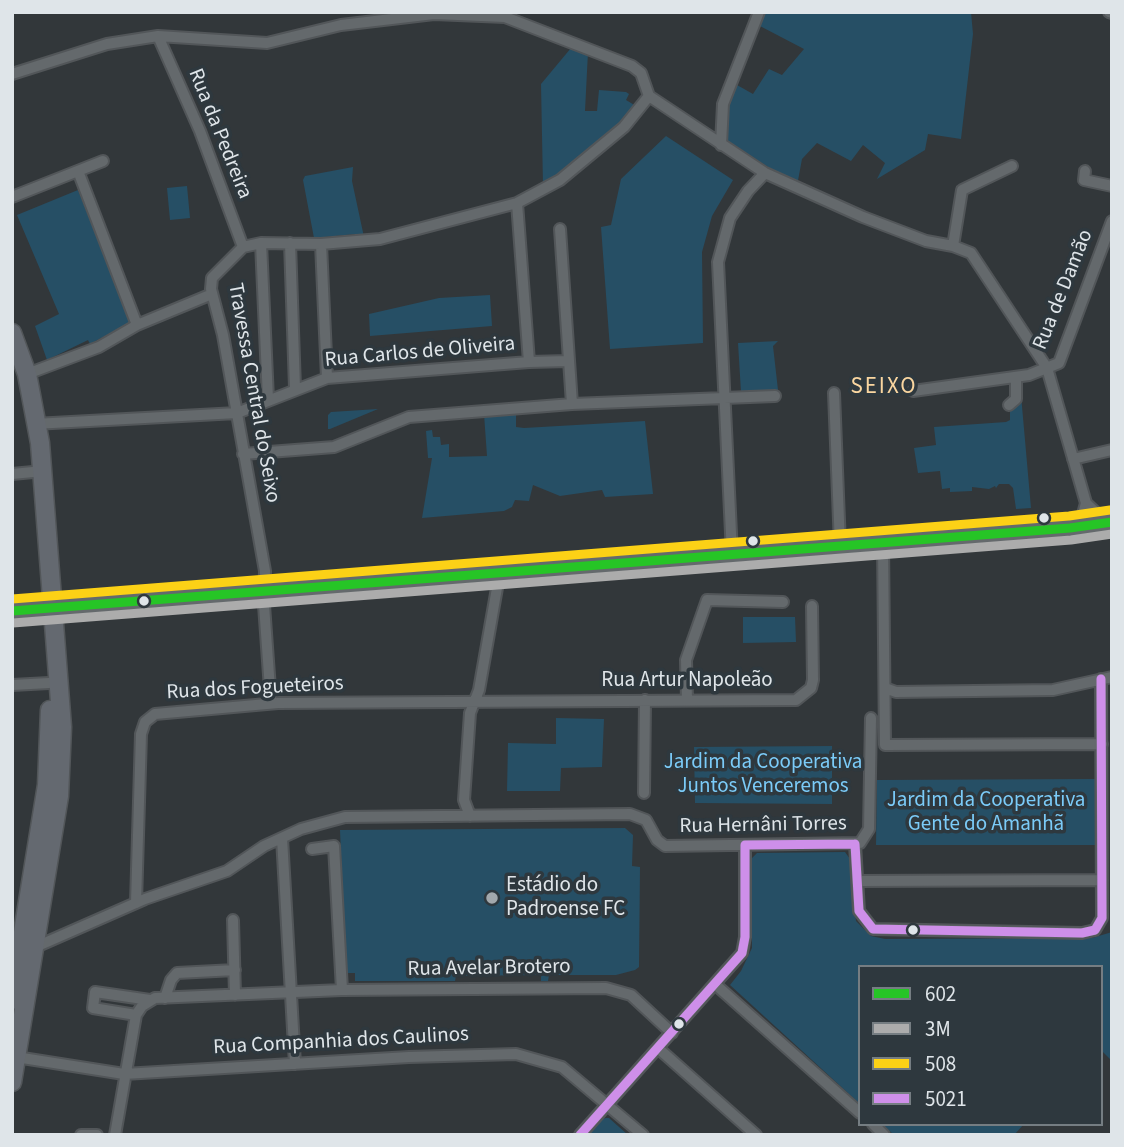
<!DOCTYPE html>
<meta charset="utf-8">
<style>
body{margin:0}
#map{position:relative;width:1124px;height:1147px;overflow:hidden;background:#32373a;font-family:"Source Sans 3",sans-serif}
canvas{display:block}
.frame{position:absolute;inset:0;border:14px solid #dfe5e9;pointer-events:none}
.legend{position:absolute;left:858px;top:965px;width:245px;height:161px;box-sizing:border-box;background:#2e383e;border:2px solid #757d82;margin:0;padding:9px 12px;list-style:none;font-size:21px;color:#dfe5e9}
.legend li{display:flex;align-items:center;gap:14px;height:35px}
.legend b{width:35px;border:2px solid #757d82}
</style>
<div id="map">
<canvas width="1124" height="1147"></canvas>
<div class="frame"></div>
<ul class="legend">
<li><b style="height:9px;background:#26c526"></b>602</li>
<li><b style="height:9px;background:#acacac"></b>3M</li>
<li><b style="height:9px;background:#fcd116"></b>508</li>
<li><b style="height:9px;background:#ce8fe9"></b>5021</li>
</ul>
</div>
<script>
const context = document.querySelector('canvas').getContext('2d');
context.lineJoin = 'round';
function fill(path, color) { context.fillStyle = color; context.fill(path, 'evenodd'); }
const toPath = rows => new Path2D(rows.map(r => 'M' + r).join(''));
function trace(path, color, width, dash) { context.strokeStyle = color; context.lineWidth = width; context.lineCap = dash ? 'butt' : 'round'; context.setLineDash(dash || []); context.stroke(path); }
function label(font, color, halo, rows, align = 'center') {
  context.font = font + ' "Source Sans 3",sans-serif'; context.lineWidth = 7; context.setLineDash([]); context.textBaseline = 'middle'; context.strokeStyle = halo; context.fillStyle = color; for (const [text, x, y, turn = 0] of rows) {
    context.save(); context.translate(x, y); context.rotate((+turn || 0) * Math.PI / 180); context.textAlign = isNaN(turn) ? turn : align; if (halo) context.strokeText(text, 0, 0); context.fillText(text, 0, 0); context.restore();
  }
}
fill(toPath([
 [763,12,971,12,973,34,961,139,928,134,925,150,877,179,885,163,863,145,851,161,817,143,802,159,797,186,785,178,725,139,726,107,737,85,753,94,769,69,782,75,804,49,758,25],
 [571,48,588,52,585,111,597,111,599,90,626,92,629,94,626,100,636,106,584,158,543,186,541,84],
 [666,136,733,180,712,216,702,252,703,343,610,349,601,227,611,225,621,179],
 [353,167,352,181,364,237,358,237,356,234,314,238,303,180,305,176],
 [187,186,190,218,170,220,167,188],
 [78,190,131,322,90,344,88,340,47,360,35,326,59,314,17,215],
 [490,295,492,326,370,336,369,314,439,298],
 [778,341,773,346,778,390,741,392,738,343],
 [1021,395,1031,508,1016,509,1013,488,1009,484,999,484,996,488,995,486,989,489,972,487,972,491,950,492,950,488,942,489,940,471,918,473,914,448,936,445,934,427,1006,422,1010,420,1010,408],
 [378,409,330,429,328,429,328,415,331,412],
 [516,413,516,427,524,428,645,421,653,494,605,497,602,490,560,496,533,485,529,501,515,500,512,507,504,511,422,518,432,458,428,458,426,431,432,430,433,437,440,437,441,445,449,444,449,457,487,456,484,414],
 [743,617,795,617,796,642,743,643],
 [556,718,604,719,602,767,561,768,560,791,507,791,508,743,556,744],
 [832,746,832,804,695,803,694,747],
 [1096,779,1096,845,876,845,877,780],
 [625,828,633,835,632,866,640,867,639,967,635,970,616,975,549,975,548,981,541,981,541,975,456,976,455,981,355,981,355,973,346,973,340,830],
 [845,852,850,859,856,921,871,936,885,939,1092,938,1112,932,1112,1061,1101,1050,1101,967,860,967,860,1104,730,985,741,971,752,948,751,859,757,853],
 [606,1118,609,1118,628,1135,587,1135,601,1119],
 [882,1124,1024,1124,1014,1135,894,1135]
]), '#264f65');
const minor = toPath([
 [1109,12,1112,13],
 [158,36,200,131,243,247],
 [12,74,107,44,158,36,267,43,341,25,434,14,505,17,632,66,641,73,649,96,765,173,863,217,926,241,953,246,971,253,1047,368,1086,503,1107,523],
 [721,145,723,104,759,12],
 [78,171,137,325],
 [1085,171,1084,180,1112,186],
 [12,197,103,161],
 [517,203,529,362,568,361],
 [261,243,268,399],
 [290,243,295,388],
 [321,244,327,378],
 [953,246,962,190,1012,166],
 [27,374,99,347,137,325,212,294],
 [913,391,1029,375,1059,363,1112,221],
 [834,393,840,546],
 [572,404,775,396],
 [1009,405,1016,399,1016,377],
 [34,424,237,413,327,378,529,362],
 [243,454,334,447,409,417,572,404,560,229],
 [1073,459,1112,450],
 [12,474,33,472],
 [1070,528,1083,514,1086,503],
 [883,542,885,745,1102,744],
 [732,554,718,262,730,218,748,191,765,173],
 [12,685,49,683],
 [885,688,896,692,1053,690,1112,677],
 [687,700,686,660,707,600,783,602],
 [271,703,264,605,265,571,223,335,211,289,212,278,243,247,261,243,321,244,380,239,517,203,560,180,624,127,649,96],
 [644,793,645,700],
 [470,816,464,800,470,713,479,690,500,571],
 [282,838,295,1064],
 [855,844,859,911,873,929,1082,933,1095,930,1102,918,1101,679],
 [312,849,334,846,342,990],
 [858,881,1102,880],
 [136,903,141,734,145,722,155,714,278,703,796,700,811,688,813,680,812,606],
 [233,920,235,995],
 [31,949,145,899,227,871,264,846,301,829,345,817,630,814,646,820,657,840,665,846,860,843,869,829,871,718],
 [716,985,860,1113],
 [165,998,171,980,177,973,235,970],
 [136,1015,93,1008,95,992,150,1000],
 [659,1049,756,1135],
 [16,1057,124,1074,409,1057,516,1054,562,1067,643,1135],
 [873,1124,884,1135],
 [81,1135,97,1135],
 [115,1135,136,1015,142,1006,155,998,342,990,606,988,631,995,672,1033],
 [580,1135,742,953,745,937,745,845]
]);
const secondary = toPath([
 [12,611,1070,528,1112,522]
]);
const primary = toPath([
 [12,333,27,374,40,443,62,727,59,796,12,1082],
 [12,1000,47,785,50,710]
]);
trace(minor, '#525659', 14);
trace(secondary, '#525659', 19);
trace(primary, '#525659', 21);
trace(minor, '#64696c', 10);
trace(secondary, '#64696c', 16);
trace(primary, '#646970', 18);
trace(toPath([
 [12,611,1070,528,1112,522]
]), '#26c526', 9);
trace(toPath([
 [13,623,1071,540,1112,534]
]), '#acacac', 9);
trace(toPath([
 [12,599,1069,516,1110,510]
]), '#fcd116', 9);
trace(toPath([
 [855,844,859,911,873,929,1082,933,1095,930,1102,918,1101,679],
 [745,845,855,844],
 [580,1135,742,953,745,937,745,845]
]), '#ce8fe9', 9);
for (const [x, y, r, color] of [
 [1044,518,6,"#dfe5e9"],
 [753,541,6,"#dfe5e9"],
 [144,601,6,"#dfe5e9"],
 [492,898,7,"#a2a8ac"],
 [913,930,6,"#dfe5e9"],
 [679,1024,6,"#dfe5e9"]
]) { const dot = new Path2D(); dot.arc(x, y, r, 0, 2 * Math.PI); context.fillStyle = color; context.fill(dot); trace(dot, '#2e383e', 2.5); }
label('21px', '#dfe5e9', '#2e383e', [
 ["Rua da Pedreira",219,134,68],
 ["Rua de Damão",1064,290,-68],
 ["Rua Carlos de Oliveira",420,353,-5],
 ["Travessa Central do Seixo",253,393,80],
 ["Rua Artur Napoleão",687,681],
 ["Rua dos Fogueteiros",255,689,-3],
 ["Rua Hernâni Torres",763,826,-1],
 ["Rua Avelar Brotero",489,969,-1],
 ["Rua Companhia dos Caulinos",341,1042,-3]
]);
label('21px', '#7bcbf8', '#2e383e', [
 ["Jardim da Cooperativa",763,763],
 ["Juntos Venceremos",763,787],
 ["Jardim da Cooperativa",986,801],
 ["Gente do Amanhã",986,825]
]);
label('21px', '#dfe5e9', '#2e383e', [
 ["Estádio do",506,886],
 ["Padroense FC",506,910]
], 'left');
context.letterSpacing = '2px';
label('23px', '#fad6a0', '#2e383e', [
 ["SEIXO",884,388]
]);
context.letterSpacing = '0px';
</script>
